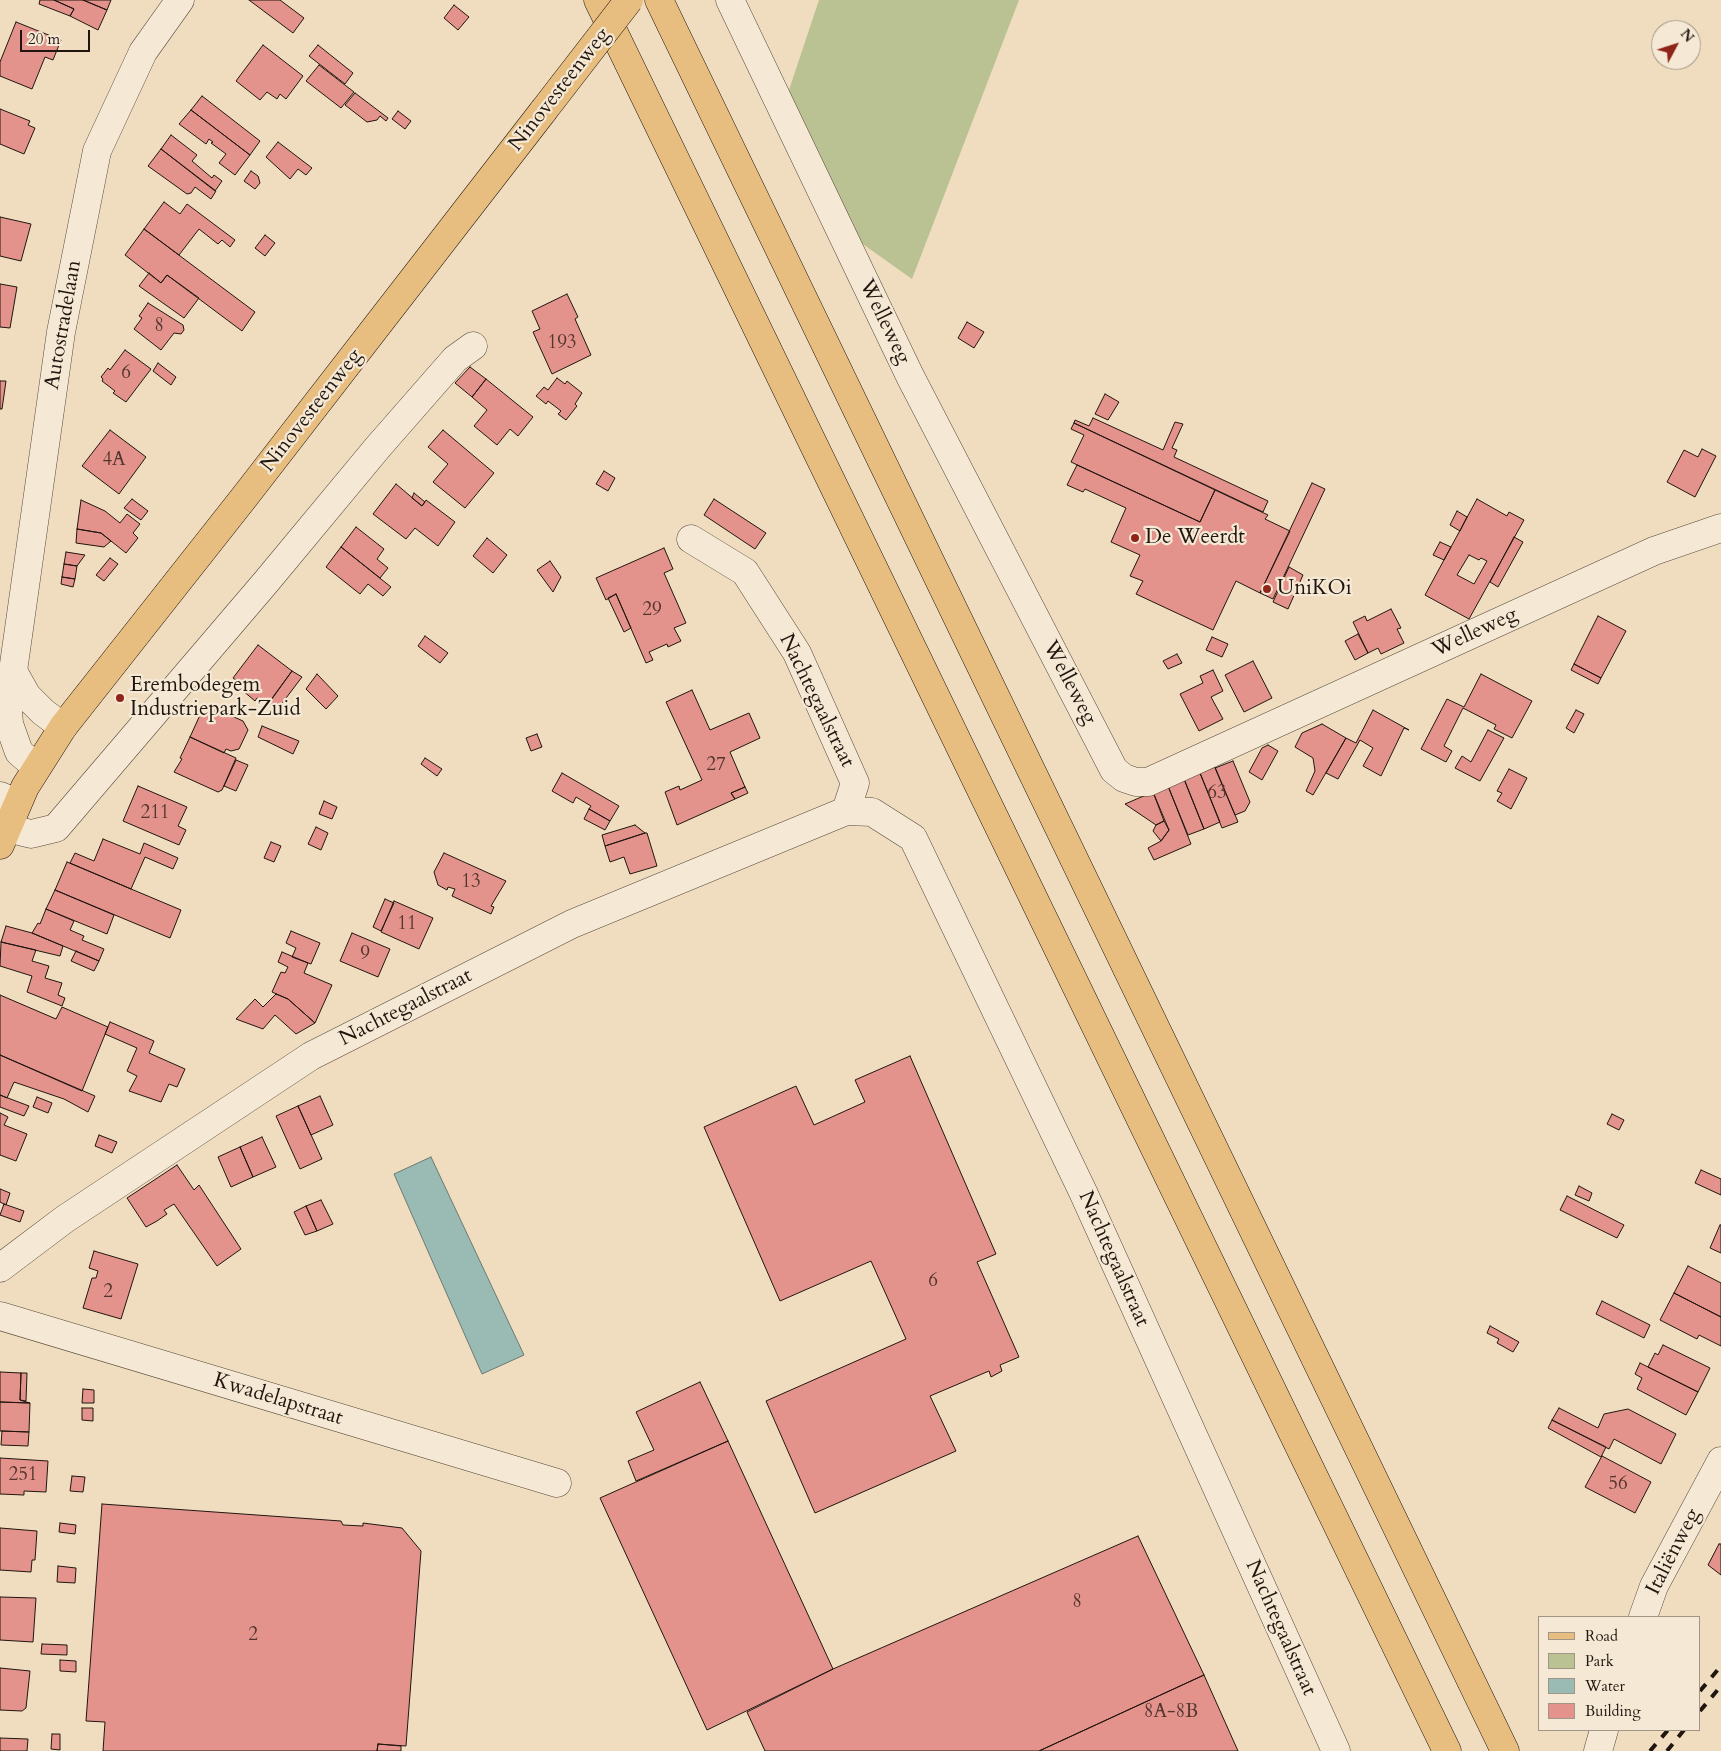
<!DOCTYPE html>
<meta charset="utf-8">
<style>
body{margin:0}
#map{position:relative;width:1721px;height:1751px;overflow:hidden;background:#f0ddbf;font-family:Cardo,serif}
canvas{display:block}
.legend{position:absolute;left:1538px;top:1616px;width:162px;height:115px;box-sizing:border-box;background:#f5e9d5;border:1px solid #a09586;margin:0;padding:6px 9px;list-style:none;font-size:15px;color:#21160f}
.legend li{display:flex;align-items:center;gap:10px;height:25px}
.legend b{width:25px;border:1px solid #a09586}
.north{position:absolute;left:1651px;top:20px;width:50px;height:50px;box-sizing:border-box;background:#f5e9d5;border:1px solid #a09586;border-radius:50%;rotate:50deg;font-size:14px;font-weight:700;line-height:20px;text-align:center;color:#21160f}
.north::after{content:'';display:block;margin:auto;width:18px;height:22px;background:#8f2418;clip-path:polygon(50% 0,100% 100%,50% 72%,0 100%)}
.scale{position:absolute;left:20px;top:30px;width:70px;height:22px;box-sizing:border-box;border:2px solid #21160f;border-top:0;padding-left:6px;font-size:15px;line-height:18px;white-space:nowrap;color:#21160f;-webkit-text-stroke:4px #f5e9d5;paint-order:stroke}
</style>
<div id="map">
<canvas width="1721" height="1751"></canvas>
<ul class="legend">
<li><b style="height:6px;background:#e8be80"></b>Road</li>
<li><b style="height:14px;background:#bac192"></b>Park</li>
<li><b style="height:14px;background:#9abbb4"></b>Water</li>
<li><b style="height:14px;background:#e3938b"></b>Building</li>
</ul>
<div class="north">N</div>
<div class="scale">20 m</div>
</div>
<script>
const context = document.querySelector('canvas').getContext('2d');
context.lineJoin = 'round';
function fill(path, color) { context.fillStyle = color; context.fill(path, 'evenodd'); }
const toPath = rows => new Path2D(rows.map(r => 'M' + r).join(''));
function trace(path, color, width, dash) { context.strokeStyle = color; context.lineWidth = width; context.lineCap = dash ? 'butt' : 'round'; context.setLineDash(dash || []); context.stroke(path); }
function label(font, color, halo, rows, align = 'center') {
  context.font = font + ' Cardo,serif'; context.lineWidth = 4.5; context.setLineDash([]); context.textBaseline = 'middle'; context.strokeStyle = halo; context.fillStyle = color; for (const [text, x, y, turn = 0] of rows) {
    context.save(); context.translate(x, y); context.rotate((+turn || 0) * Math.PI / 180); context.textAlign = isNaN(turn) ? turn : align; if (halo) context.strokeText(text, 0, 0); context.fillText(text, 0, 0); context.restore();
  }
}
fill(toPath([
 [819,0,1019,0,912,279,850,235,786,99]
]), '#bac192');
const water = toPath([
 [431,1157,524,1355,482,1374,394,1174,431,1157]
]);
fill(water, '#9abbb4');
trace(water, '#6a7972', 1);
const building = toPath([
 [40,0,54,0,74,9,70,16,39,4,40,0],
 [54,0,83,0,107,10,98,30,70,16,74,9,54,0],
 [83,0,111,0,107,10,83,0],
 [249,0,280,0,304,18,293,33,249,0],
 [454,5,469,17,458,30,444,18,454,5],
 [16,22,61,40,53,60,45,57,32,89,0,76,0,62,16,22],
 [263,45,303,76,286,99,280,94,277,99,267,92,260,100,236,81,263,45],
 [318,45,353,73,345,84,309,56,318,45],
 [319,65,354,92,341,108,306,81,319,65],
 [355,93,388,118,386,121,380,116,377,120,367,122,345,105,355,93],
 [202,96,260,141,250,155,191,110,202,96],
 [0,109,30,121,28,125,35,128,24,154,0,144,0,109],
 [191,110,250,155,235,175,219,163,226,154,211,143,213,142,209,139,206,144,179,124,191,110],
 [398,111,411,121,405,129,392,119,398,111],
 [171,135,197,155,192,161,212,178,214,175,222,181,215,191,161,149,171,135],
 [278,142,312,168,306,175,298,169,290,179,266,157,278,142],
 [161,149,216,191,211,199,195,187,191,193,187,194,148,166,161,149],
 [251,171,258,176,260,183,255,189,244,181,251,171],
 [164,202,180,214,187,204,235,240,230,247,222,240,218,244,199,229,179,255,144,229,164,202],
 [0,217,31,224,21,261,0,256,0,217],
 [144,229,255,312,242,331,167,275,161,283,125,255,144,229],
 [265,235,275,243,265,256,255,248,265,235],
 [149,273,161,283,167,275,199,298,184,318,139,286,149,273],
 [0,284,17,287,10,328,0,327,0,284],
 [567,294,578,317,575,319,591,355,552,374,533,332,540,329,532,311,567,294],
 [148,303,183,325,184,330,181,334,174,333,161,350,134,329,142,318,139,316,148,303],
 [967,322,984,332,974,348,958,338,967,322],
 [125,350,151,369,126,402,113,393,115,391,102,381,103,379,101,377,108,368,110,370,125,350],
 [158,363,176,377,171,385,153,371,158,363],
 [470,367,486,379,472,397,455,383,470,367],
 [557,378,565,384,567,381,582,393,575,404,577,406,566,420,558,414,561,411,548,401,546,404,536,396,544,387,548,390,557,378],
 [486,379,533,417,518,436,510,429,497,445,474,426,487,410,472,397,486,379],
 [0,381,6,381,2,409,0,409,0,381],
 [1105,394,1119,402,1108,420,1095,414,1105,394],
 [1093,418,1163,450,1175,422,1183,424,1172,448,1177,450,1174,457,1268,501,1263,512,1074,423,1075,420,1089,426,1093,418],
 [1074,423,1215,490,1200,522,1071,462,1084,435,1071,429,1074,423],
 [110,430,146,457,119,494,82,466,110,430],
 [443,430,494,473,465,508,433,482,448,464,428,447,443,430],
 [1702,449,1716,456,1695,497,1667,482,1684,450,1698,457,1702,449],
 [1077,465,1200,522,1215,490,1268,515,1265,519,1290,531,1260,593,1236,581,1213,630,1136,594,1143,581,1130,576,1140,555,1111,542,1126,508,1085,489,1083,492,1067,485,1077,465],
 [604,471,615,478,608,491,596,484,604,471],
 [1312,483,1325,489,1273,599,1260,593,1312,483],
 [396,484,422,506,426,500,455,522,438,546,415,528,406,539,373,514,396,484],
 [414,493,425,502,422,506,412,498,414,493],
 [132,499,148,511,141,520,124,508,132,499],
 [714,499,766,533,755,549,704,515,714,499],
 [1477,499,1507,516,1509,512,1524,520,1469,619,1425,595,1477,499],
 [1469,555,1479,560,1481,558,1487,561,1474,584,1457,575,1469,555],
 [81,500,105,511,120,523,127,514,140,524,133,533,138,538,126,553,101,533,77,529,81,500],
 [1457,511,1467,517,1460,531,1450,525,1457,511],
 [356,527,384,549,377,559,388,568,380,578,341,547,356,527],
 [77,529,101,533,111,541,104,547,76,543,77,529],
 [1514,537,1523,542,1498,587,1490,582,1514,537],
 [487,538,507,555,493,573,473,556,487,538],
 [1440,542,1451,547,1444,560,1433,555,1440,542],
 [341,547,391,587,383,596,368,584,360,594,326,567,341,547],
 [664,548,673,569,664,573,686,623,674,628,681,641,668,647,667,644,649,652,653,660,646,663,616,594,606,600,596,578,664,548],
 [66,552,85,555,77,566,64,564,66,552],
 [110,558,118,564,104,581,96,575,110,558],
 [550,561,561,577,553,592,537,570,550,561],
 [64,564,77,566,75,579,62,577,64,564],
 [1289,567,1303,575,1288,609,1273,602,1289,567],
 [62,577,75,579,73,587,61,584,62,577],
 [616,594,631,628,624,632,608,598,616,594],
 [1391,609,1401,628,1397,629,1404,643,1381,654,1378,648,1368,653,1353,622,1365,616,1367,621,1391,609],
 [1598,616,1626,631,1601,678,1574,664,1598,616],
 [1358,634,1368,653,1355,660,1345,641,1358,634],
 [425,636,448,653,440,663,418,646,425,636],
 [1212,637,1228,644,1222,657,1206,650,1212,637],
 [258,645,292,671,267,705,257,698,255,701,242,690,245,686,233,678,258,645],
 [1177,654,1182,663,1168,669,1163,661,1177,654],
 [1253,661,1272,698,1244,712,1225,675,1253,661],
 [1574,664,1601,678,1598,684,1571,670,1574,664],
 [1213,670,1223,691,1211,697,1223,719,1199,731,1180,694,1203,683,1200,676,1213,670],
 [292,671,302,677,280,706,272,705,269,703,292,671],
 [317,674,338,696,326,709,306,689,317,674],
 [1481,674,1532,701,1512,738,1494,729,1496,725,1463,708,1444,746,1452,751,1446,762,1421,749,1447,699,1464,707,1481,674],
 [692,690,710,730,749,713,760,738,730,752,745,787,731,793,735,799,677,825,665,792,679,786,680,790,702,780,666,702,692,690],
 [205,704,243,721,248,730,239,749,231,751,226,749,224,753,190,737,205,704],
 [1373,710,1409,730,1404,728,1381,776,1363,766,1373,748,1360,740,1338,779,1326,773,1346,738,1356,743,1373,710],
 [1576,710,1584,714,1574,733,1566,728,1576,710],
 [1322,724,1346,738,1313,795,1306,791,1315,771,1313,758,1295,747,1302,733,1322,724],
 [262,726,299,741,293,754,258,737,262,726],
 [1488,730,1504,738,1480,781,1455,768,1462,756,1471,762,1488,730],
 [537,734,542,747,531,751,526,738,537,734],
 [190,737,236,758,222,790,218,792,174,772,182,759,180,758,190,737],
 [1268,745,1278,751,1262,780,1249,772,1262,748,1268,745],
 [425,758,442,769,437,776,421,764,425,758],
 [236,760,248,765,236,791,224,786,236,760],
 [1233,761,1250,802,1245,811,1235,815,1215,768,1233,761],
 [1215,767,1238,822,1222,828,1200,773,1215,767],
 [1509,769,1527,778,1511,809,1497,801,1502,793,1497,791,1509,769],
 [562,773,619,806,610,821,589,809,591,806,576,797,573,803,552,791,562,773],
 [1200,773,1220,822,1204,829,1184,779,1200,773],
 [1184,779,1204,829,1188,835,1168,786,1184,779],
 [138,786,187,807,178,826,186,830,179,845,123,821,138,786],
 [1168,786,1191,844,1154,860,1148,848,1161,841,1169,830,1153,792,1168,786],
 [745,787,748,793,735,799,731,793,745,787],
 [1153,792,1164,821,1156,825,1125,804,1153,792],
 [324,801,337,807,332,819,319,814,324,801],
 [589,809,610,821,605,830,584,819,589,809],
 [1164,821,1169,830,1161,841,1153,831,1156,825,1164,821],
 [635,825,645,833,605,846,602,835,635,825],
 [316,827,328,833,321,850,308,844,316,827],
 [645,833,647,833,657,866,630,874,624,857,610,862,605,846,645,833],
 [103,839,140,854,144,843,178,858,173,869,145,857,131,889,70,863,75,853,94,861,103,839],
 [271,842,281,846,274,862,264,858,271,842],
 [444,853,506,881,491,906,494,907,491,914,452,896,455,889,448,887,447,890,438,885,434,872,444,853],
 [67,862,181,910,170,938,55,890,67,862],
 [55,890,114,915,107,934,46,909,55,890],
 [385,899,394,903,381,931,373,927,385,899],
 [394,901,433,918,419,949,381,932,394,901],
 [46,909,74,921,70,930,84,936,82,940,104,949,99,961,32,933,38,923,40,924,46,909],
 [6,926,32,933,63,946,60,956,1,942,6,926],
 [291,931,320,943,311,964,292,957,296,948,286,943,291,931],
 [352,933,390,949,378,977,340,961,352,933],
 [1,942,36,950,32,961,49,966,45,978,62,983,58,995,65,998,62,1006,27,992,32,976,0,966,1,942],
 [76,951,99,961,94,971,71,961,76,951],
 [282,952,308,963,304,973,332,985,315,1023,288,999,272,992,281,972,285,973,288,967,278,962,282,952],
 [276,994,288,999,315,1023,296,1034,275,1015,263,1029,236,1019,255,999,263,1007,276,994],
 [0,995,56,1019,62,1007,108,1027,82,1091,0,1055,0,995],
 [110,1022,154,1041,149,1053,185,1069,177,1087,169,1084,161,1102,129,1091,137,1076,127,1071,137,1048,105,1034,110,1022],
 [0,1055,95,1096,88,1112,64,1099,14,1082,7,1098,0,1095,0,1055],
 [910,1056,996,1254,977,1262,1019,1357,1000,1365,1002,1371,991,1377,989,1371,930,1396,956,1451,815,1513,766,1401,906,1339,871,1261,780,1301,704,1127,796,1086,814,1125,865,1102,855,1080,910,1056],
 [0,1095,29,1106,24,1116,0,1107,0,1095],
 [320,1096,333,1125,311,1135,298,1106,320,1096],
 [37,1097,52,1103,48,1113,33,1107,37,1097],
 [298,1106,322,1159,300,1169,276,1116,298,1106],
 [0,1113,8,1117,4,1125,27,1134,16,1161,0,1155,0,1113],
 [1612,1114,1624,1120,1619,1130,1607,1124,1612,1114],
 [99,1135,117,1142,112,1153,95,1146,99,1135],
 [262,1137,276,1167,253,1177,240,1147,262,1137],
 [240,1147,253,1177,231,1187,218,1157,240,1147],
 [177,1165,194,1190,199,1185,241,1249,217,1266,174,1204,164,1210,167,1214,157,1221,146,1227,127,1198,177,1165],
 [1701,1170,1721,1179,1721,1195,1695,1183,1701,1170],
 [1579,1186,1592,1193,1589,1201,1575,1195,1579,1186],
 [0,1189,10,1193,6,1205,0,1202,0,1189],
 [1567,1196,1624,1225,1617,1238,1560,1210,1567,1196],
 [321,1200,333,1224,317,1231,306,1206,321,1200],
 [4,1204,24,1211,20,1222,0,1215,4,1204],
 [306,1206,317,1231,305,1235,294,1212,306,1206],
 [1720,1225,1721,1225,1721,1253,1710,1248,1720,1225],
 [94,1251,138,1264,121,1319,83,1308,92,1278,96,1278,98,1271,89,1268,94,1251],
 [1688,1266,1721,1283,1721,1317,1674,1293,1688,1266],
 [1674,1293,1721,1317,1721,1346,1699,1335,1697,1339,1660,1320,1674,1293],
 [1602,1301,1650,1325,1644,1338,1596,1314,1602,1301],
 [1490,1326,1519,1342,1513,1352,1497,1343,1499,1339,1487,1333,1490,1326],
 [1663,1345,1710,1368,1698,1392,1648,1367,1655,1353,1658,1355,1663,1345],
 [1640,1363,1698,1392,1686,1415,1637,1389,1642,1378,1635,1374,1640,1363],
 [0,1372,21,1373,20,1400,30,1403,0,1402,0,1372],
 [21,1373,27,1373,26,1401,20,1400,21,1373],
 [700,1382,728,1441,636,1481,628,1461,654,1450,636,1412,700,1382],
 [83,1389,94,1390,94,1403,82,1403,83,1389],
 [0,1402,30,1403,29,1432,0,1431,0,1402],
 [82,1408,93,1408,93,1421,82,1420,82,1408],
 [1559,1408,1598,1428,1604,1414,1628,1409,1676,1434,1661,1464,1614,1439,1609,1449,1552,1420,1559,1408],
 [1552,1420,1606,1447,1601,1457,1548,1428,1552,1420],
 [2,1431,29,1432,28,1446,1,1445,2,1431],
 [728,1441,833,1669,707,1730,600,1498,728,1441],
 [1602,1456,1651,1482,1635,1513,1585,1487,1602,1456],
 [0,1458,48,1461,46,1492,24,1491,24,1495,0,1494,0,1458],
 [72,1476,85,1477,83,1492,70,1491,72,1476],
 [102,1504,341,1521,343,1525,363,1526,363,1523,402,1528,421,1551,406,1746,378,1744,377,1751,103,1751,105,1722,86,1721,102,1504],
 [60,1523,76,1525,75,1534,59,1532,60,1523],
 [0,1528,37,1531,35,1560,32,1560,31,1572,0,1570,0,1528],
 [1138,1536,1204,1675,1039,1751,765,1751,747,1712,833,1669,1138,1536],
 [1719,1544,1721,1544,1721,1575,1708,1565,1719,1544],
 [58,1566,76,1568,75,1583,57,1582,58,1566],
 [0,1597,36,1598,33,1642,0,1640,0,1597],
 [42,1644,67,1645,67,1655,41,1654,42,1644],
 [60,1660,76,1661,76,1672,60,1671,60,1660],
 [0,1668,30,1671,26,1708,22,1711,0,1710,0,1668],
 [1204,1675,1238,1751,1039,1751,1204,1675],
 [52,1734,60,1734,60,1750,51,1749,52,1734],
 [0,1738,28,1739,27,1751,0,1751,0,1738],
 [378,1744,401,1746,401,1751,377,1751,378,1744]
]);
fill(building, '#e3938b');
trace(building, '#21160f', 1);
const minor = toPath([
 [730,0,910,376,1114,770,1124,778,1136,782,1148,782,1654,551,1721,528],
 [691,539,745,572,797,653,855,783,846,811],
 [13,671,27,696,43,712,63,727],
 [36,767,19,752,9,724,7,695,13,671,61,332,97,151,143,52,180,0],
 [0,796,17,803],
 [7,828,31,834,56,828,266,582,378,447,455,359,473,346],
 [0,1268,65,1219,311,1056,572,924,846,811,872,812,913,838,1083,1192,1336,1751],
 [0,1316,557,1483],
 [1643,1617,1654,1586,1721,1461],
 [1598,1751,1604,1730]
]);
const major = toPath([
 [0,845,25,787,63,727,246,495,544,110]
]);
const highway = toPath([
 [598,0,1447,1751],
 [659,0,1505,1751]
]);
trace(minor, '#55483b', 29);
trace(major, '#21160f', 29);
trace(highway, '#21160f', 29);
trace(minor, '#f5e9d5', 28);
trace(major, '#e8be80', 28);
trace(highway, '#e8be80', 28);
trace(toPath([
 [1700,1691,1721,1666],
 [1700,1711,1721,1686],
 [1650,1751,1668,1730],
 [1667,1751,1684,1730]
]), '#21160f', 4, [9, 9]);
const majorBridge = toPath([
 [544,110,629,0]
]);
trace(majorBridge, '#21160f', 29, []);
trace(majorBridge, '#e8be80', 28);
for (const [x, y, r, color] of [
 [1135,538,5,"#8f2418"],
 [1267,589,5,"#8f2418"],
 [120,698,5,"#8f2418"]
]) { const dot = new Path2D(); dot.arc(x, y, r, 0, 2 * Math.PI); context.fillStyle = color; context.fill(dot); trace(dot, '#f5e9d5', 2); }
label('19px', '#52352e', null, [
 ["8",159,327],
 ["193",562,344],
 ["6",126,374],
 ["4A",114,461],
 ["29",652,611],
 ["27",716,766],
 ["63",1217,794],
 ["211",155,814],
 ["13",471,883],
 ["11",407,925],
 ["9",365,955],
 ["6",933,1282],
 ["2",108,1293],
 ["251",23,1476],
 ["56",1618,1485],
 ["8",1077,1603],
 ["2",253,1636],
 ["8A-8B",1171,1713]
]);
label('21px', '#21160f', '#f5e9d5', [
 ["Ninovesteenweg",560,90,-52],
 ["Welleweg",884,322,64],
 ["Autostradelaan",64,325,-80],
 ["Ninovesteenweg",312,411,-52],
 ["Welleweg",1475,633,-25],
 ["Welleweg",1069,683,62],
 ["Nachtegaalstraat",816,701,64],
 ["Nachtegaalstraat",406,1008,-27],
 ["Nachtegaalstraat",1113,1259,66],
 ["Kwadelapstraat",278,1400,17],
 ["Italiënweg",1674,1552,-63],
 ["Nachtegaalstraat",1280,1628,66]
]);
label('21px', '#21160f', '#f5e9d5', [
 ["De Weerdt",1145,538],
 ["UniKOi",1277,589],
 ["Erembodegem",130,686],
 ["Industriepark-Zuid",130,710]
], 'left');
</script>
